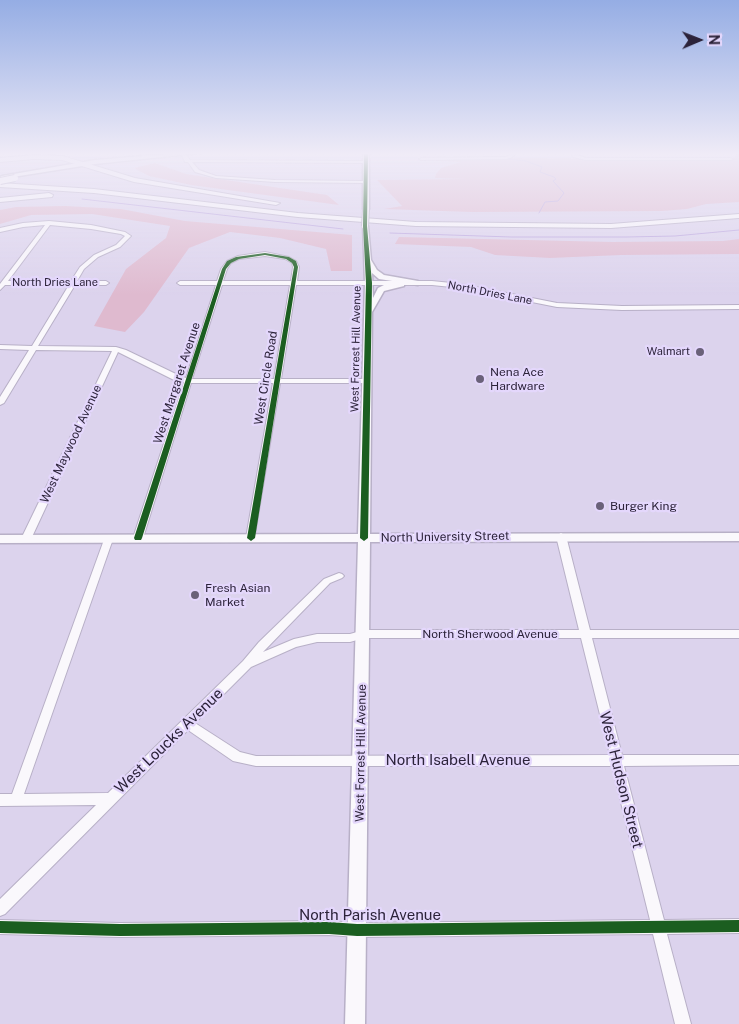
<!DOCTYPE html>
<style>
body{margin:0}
#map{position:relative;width:739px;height:1024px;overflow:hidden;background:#dcd3ed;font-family:"Public Sans",sans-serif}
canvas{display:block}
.north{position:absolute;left:674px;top:15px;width:50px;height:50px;-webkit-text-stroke:4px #e4d7fc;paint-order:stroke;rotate:89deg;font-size:14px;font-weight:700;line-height:20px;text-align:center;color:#2c233a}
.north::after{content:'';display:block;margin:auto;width:18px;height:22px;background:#2c233a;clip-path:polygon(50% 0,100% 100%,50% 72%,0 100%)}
</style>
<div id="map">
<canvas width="739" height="1024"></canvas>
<div class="north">N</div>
</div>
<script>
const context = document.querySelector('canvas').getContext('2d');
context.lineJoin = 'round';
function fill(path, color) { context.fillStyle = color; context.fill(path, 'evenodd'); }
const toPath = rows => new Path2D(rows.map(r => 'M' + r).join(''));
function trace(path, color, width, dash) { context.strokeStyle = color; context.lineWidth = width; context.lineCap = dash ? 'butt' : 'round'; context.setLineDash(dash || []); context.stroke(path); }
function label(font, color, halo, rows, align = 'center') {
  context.font = font + ' "Public Sans",sans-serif'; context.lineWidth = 4.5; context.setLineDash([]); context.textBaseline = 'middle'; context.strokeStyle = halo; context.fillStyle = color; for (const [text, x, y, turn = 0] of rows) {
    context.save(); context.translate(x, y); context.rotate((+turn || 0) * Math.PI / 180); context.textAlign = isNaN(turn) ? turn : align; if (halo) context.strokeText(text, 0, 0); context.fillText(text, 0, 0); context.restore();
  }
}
fill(toPath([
 [736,152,739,152,739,202,706,204,687,209,662,211,472,212,384,209,402,206,377,180,465,179,435,178,436,174,441,168,461,162,420,160,510,158,733,159,737,156],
 [155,163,186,174,327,195,339,205,191,185,149,176,134,168],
 [65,206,121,209,185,221,352,235,352,271,331,271,326,249,280,238,230,232,189,248,144,312,125,332,94,326,126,269,166,238,170,226,92,214,31,215,0,224,0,210,16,207],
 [399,237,612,242,723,241,739,239,739,254,621,255,550,258,495,255,471,247,395,244]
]), '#dfbacf');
trace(toPath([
 [509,159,526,161,542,167,540,172,554,177,556,179,553,181,564,193,558,201,545,202,539,213],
 [82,199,343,229],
 [390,233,511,237,627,237,675,236,739,230]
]), '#b8a3dd', 1);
const minor = toPath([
 [137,152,141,152,150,157,146,158,137,152],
 [509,152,513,152,514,156,507,159,421,160,419,159,421,158,506,157,510,155,509,152],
 [571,152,575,152,577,155,586,158,731,158,733,159,731,160,586,160,573,157,571,152],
 [181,153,185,153,190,160,367,161,369,163,192,162,199,170,216,176,275,180,367,181,369,182,367,183,275,182,216,178,195,172,188,162,185,162,181,153],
 [49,221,91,225,125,232,131,236,120,247,98,257,84,269,77,281,106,281,109,283,106,285,75,285,38,346,116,347,126,350,180,376,186,378,216,285,180,285,177,283,180,281,217,281,221,269,227,261,238,256,265,252,289,257,296,261,299,267,297,281,432,281,461,284,557,303,622,306,739,305,739,309,622,310,557,307,461,288,432,285,296,285,281,379,367,379,371,381,367,383,280,383,254,540,251,541,246,538,273,383,191,383,143,538,138,541,133,538,184,382,174,380,118,352,31,539,26,542,21,539,112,351,36,350,4,403,0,405,0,397,29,350,0,349,0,345,32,346,69,285,5,285,0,290,0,284,45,225,23,227,0,232,0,228,23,223,49,221],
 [50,225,91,229,121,234,125,236,116,245,94,255,80,267,71,281,8,281,50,225],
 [265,256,285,259,292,263,293,267,291,281,223,281,227,269,231,263,239,259,265,256],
 [222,285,290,285,274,379,192,379,222,285],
 [561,533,566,536,590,630,739,630,739,638,592,638,622,755,739,755,739,765,624,766,664,920,739,919,739,933,667,934,691,1024,675,1024,653,934,357,937,329,935,120,937,0,934,0,920,120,923,329,921,357,923,650,920,612,766,256,766,233,761,188,730,5,914,0,916,0,899,96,805,0,806,0,794,12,794,105,537,111,537,113,539,24,794,108,793,243,661,259,642,324,579,339,573,342,574,344,576,342,578,330,583,263,652,294,639,317,634,350,634,364,630,579,630,556,536,561,533],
 [364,638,581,638,610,755,256,756,240,752,195,723,251,667,296,647,317,642,350,642,364,638]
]);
const major = toPath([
 [192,152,209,152,95,164,0,179,0,177,2,176,95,160,192,152],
 [363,152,369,152,369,209,366,211,363,209,363,152],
 [363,225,368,226,371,260,377,270,384,275,418,281,422,283,418,285,404,283,404,286,384,291,372,312,370,534,739,533,739,541,370,542,365,1024,345,1024,358,542,0,543,0,535,358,534,365,283,363,225],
 [372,273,379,279,399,282,386,284,378,288,373,298,372,273]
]);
const highway = toPath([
 [34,155,63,156,135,178,280,203,276,205,134,182,62,160,34,159,0,162,0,158,34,155],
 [0,183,94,189,298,213,416,222,611,224,739,214,739,218,611,228,416,226,298,217,94,193,0,187,0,183],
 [49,193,53,195,52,197,0,202,0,198,49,193]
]);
trace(minor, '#b8b0c7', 2);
trace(major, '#b8b0c7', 3);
trace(highway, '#b8b0c7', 2);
fill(minor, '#faf8fc');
fill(major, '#faf8fc');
fill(highway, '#faf8fc');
const majorBridge = toPath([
 [0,181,15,178],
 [365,226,366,209]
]);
trace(majorBridge, '#b8b0c7', 8, []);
trace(majorBridge, '#faf8fc', 6);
fill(toPath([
 [364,152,368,152,367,226,372,283,368,538,364,541,360,538,366,283,363,226,364,152],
 [265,253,289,257,296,261,298,267,255,538,251,541,247,538,294,267,292,263,286,259,265,255,239,259,231,263,226,269,142,538,141,540,135,540,134,538,222,269,227,261,236,257,265,253],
 [739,920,739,932,357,936,329,934,120,936,0,933,0,921,120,924,329,922,357,924,739,920]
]), '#1b5e20');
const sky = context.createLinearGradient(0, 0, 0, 295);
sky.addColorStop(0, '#95ade4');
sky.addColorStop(0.52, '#efebf7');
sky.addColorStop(1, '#efebf700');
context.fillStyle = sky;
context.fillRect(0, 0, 739, 295);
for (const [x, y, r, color] of [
 [700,352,5,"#6a6179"],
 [480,379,5,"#6a6179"],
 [600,506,5,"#6a6179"],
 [195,595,5,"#6a6179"]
]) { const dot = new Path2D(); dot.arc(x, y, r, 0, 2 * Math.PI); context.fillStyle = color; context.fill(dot); trace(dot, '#e4d7fc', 2); }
label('11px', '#2c233a', '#e4d7fc', [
 ["North Dries Lane",55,283],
 ["North Dries Lane",490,293,11],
 ["West Forrest Hill Avenue",356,349,-89]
]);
label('11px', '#2c233a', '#e4d7fc', [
 ["Walmart",690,352]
], 'right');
label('12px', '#2c233a', '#e4d7fc', [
 ["Nena Ace",490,372],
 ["Hardware",490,386],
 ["Burger King",610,506],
 ["Fresh Asian",205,588],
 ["Market",205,602]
], 'left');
label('12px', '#2c233a', '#e4d7fc', [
 ["West Circle Road",266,378,-81],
 ["West Margaret Avenue",177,383,-72],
 ["West Maywood Avenue",71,444,-65],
 ["North University Street",445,537,-1],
 ["North Sherwood Avenue",490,634],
 ["West Forrest Hill Avenue",361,753,-89]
]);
label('15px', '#2c233a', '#e4d7fc', [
 ["West Loucks Avenue",169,741,-44],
 ["North Isabell Avenue",458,760],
 ["West Hudson Street",621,780,76],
 ["North Parish Avenue",370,915]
]);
</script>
